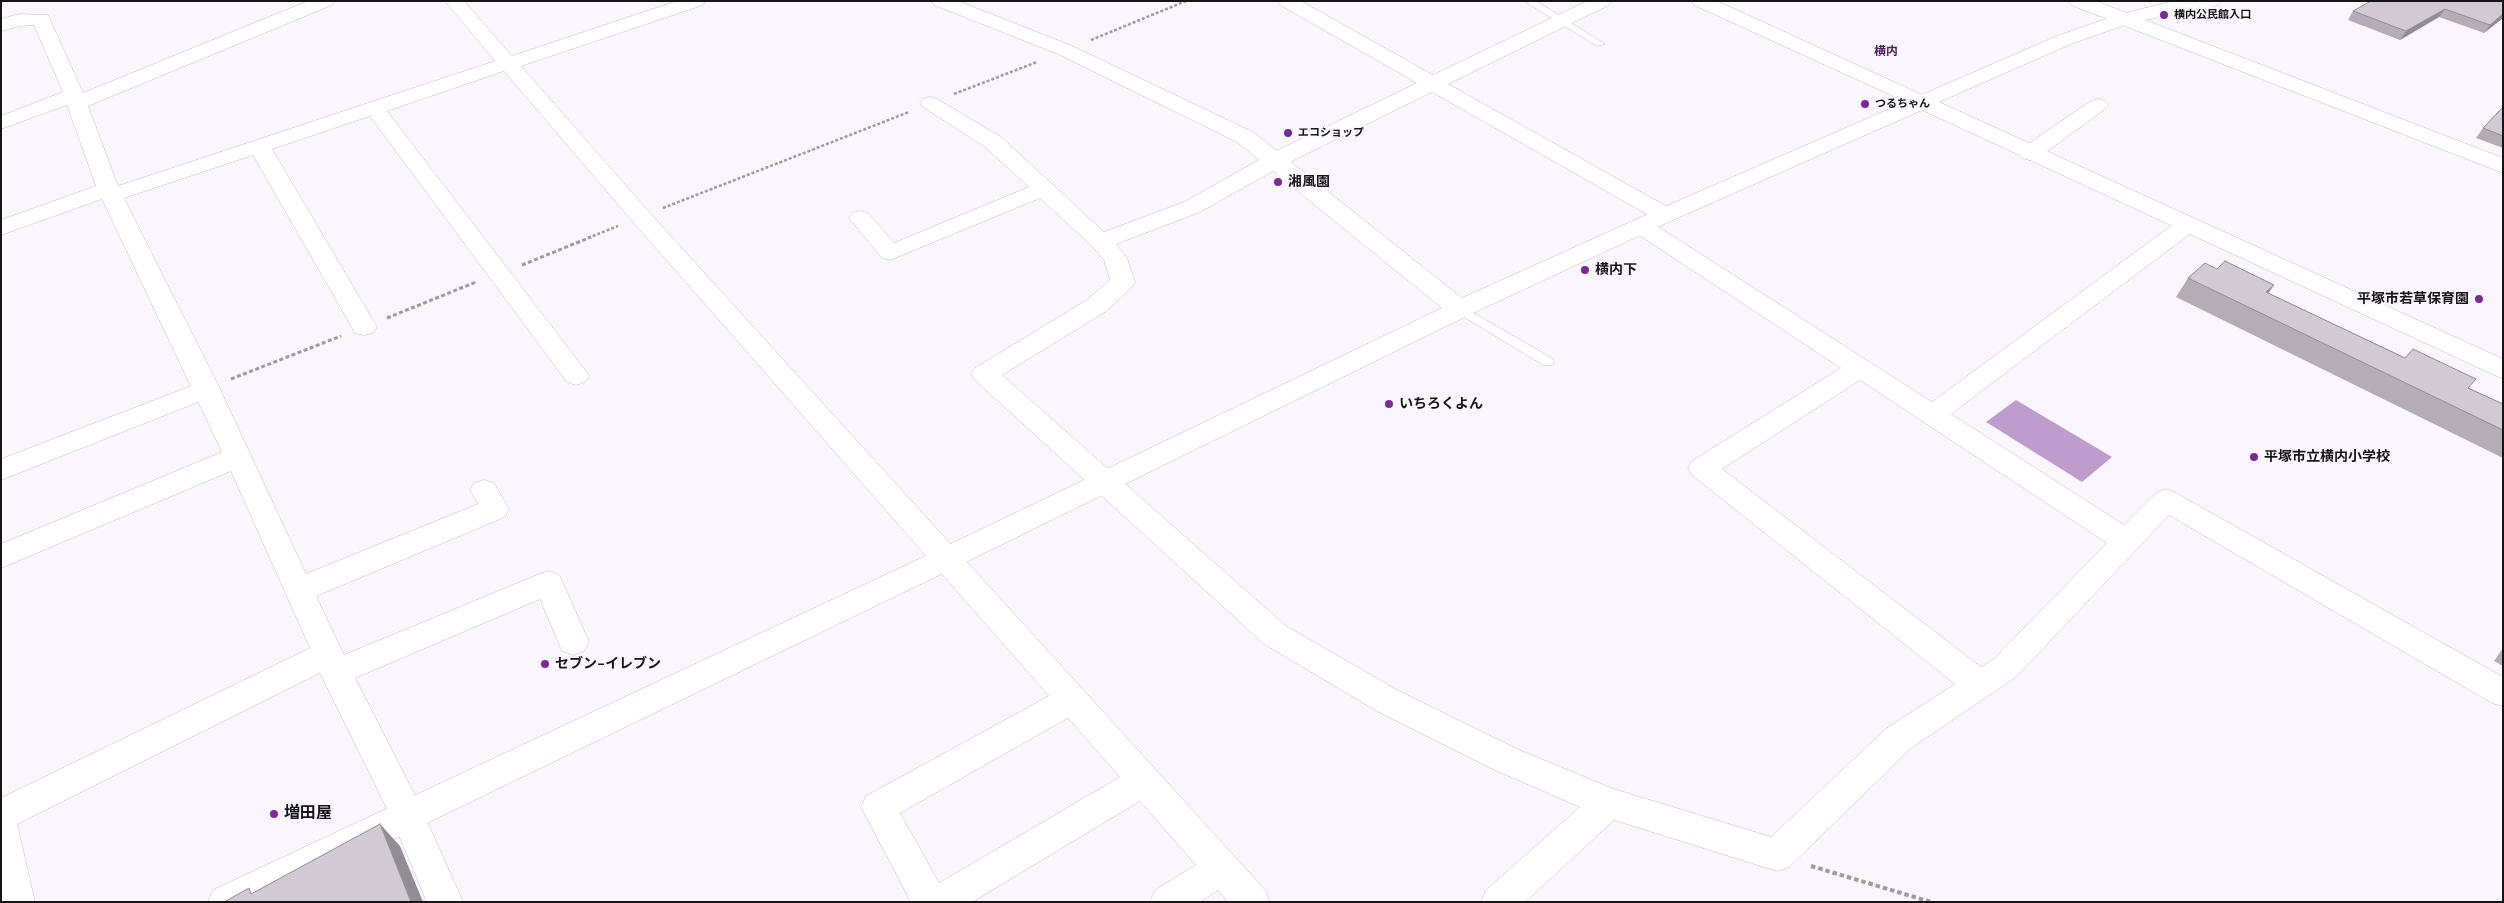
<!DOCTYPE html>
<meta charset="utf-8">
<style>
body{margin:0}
#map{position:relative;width:2504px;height:903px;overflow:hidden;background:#fbf5fe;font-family:"DM Sans",sans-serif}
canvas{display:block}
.frame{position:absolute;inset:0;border:2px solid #161417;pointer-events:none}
</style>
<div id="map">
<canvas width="2504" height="903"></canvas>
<div class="frame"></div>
</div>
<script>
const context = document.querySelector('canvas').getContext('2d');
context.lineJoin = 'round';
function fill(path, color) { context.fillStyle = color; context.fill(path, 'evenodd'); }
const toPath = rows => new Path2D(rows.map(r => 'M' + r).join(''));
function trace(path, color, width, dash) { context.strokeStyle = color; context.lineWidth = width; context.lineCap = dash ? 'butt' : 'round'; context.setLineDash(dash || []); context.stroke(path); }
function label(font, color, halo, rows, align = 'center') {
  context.font = font + ' "DM Sans","Noto Sans JP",sans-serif'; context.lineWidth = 4.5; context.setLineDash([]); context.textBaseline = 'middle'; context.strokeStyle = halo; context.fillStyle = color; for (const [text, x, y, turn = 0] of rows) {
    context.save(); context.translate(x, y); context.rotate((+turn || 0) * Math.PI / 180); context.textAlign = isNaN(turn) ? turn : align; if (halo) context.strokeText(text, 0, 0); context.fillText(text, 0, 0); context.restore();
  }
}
fill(toPath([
 [2016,400,2112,457,2082,482,1986,422]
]), '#be9dce');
const lane = toPath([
 [1524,1,1536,1,1605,44,1597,46,1524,1],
 [1460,305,1553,359,1554,362,1553,365,1543,365,1456,312,1454,309,1460,305]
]);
const street = toPath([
 [308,1,334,1,332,5,88,106,118,186,495,61,445,1,464,1,512,56,677,1,705,1,703,5,521,66,649,212,1265,890,1270,902,1228,902,1218,890,1200,902,1150,902,1155,890,1196,865,1140,801,972,902,911,902,861,807,866,796,1049,696,633,222,504,71,387,111,585,370,589,376,585,382,576,385,567,382,370,116,272,149,377,327,373,333,364,335,355,333,253,155,124,198,220,389,306,574,478,504,470,490,474,483,484,480,494,483,509,509,505,517,316,596,344,655,537,575,548,571,559,575,563,583,589,642,584,651,573,655,562,651,540,599,355,678,419,803,463,902,427,902,392,819,320,673,17,824,35,902,1,902,1,798,310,648,231,471,1,568,1,544,222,452,102,199,1,235,1,220,96,186,67,105,1,129,1,116,63,92,34,25,20,26,1,31,1,19,19,14,48,15,83,93,308,1],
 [1068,718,1120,777,939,883,900,813,1068,718],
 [1278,1,1301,1,1433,75,1587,1,1611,1,1609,5,1448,84,1673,210,1676,215,1673,220,1665,222,1657,220,1432,92,1284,165,1200,212,1116,244,1127,258,1135,282,1132,287,1105,312,1002,375,1286,626,1399,691,1519,750,1614,789,1771,837,1887,728,1955,684,1692,475,1688,468,1692,461,1841,368,1633,231,1629,226,1633,221,1641,219,1649,221,1932,402,2179,220,2187,218,2195,220,2199,225,2195,230,1951,414,2124,525,2156,493,2166,489,2176,493,2503,677,2503,706,2492,703,2169,515,2016,677,1911,748,1789,867,1777,871,1614,820,1525,902,1481,902,1486,890,1580,807,1495,770,1377,711,1264,644,975,380,971,374,975,368,1087,300,1110,280,1104,260,1093,247,1040,198,890,260,882,258,849,218,852,213,860,211,868,213,894,243,1029,187,985,147,923,107,920,103,923,99,930,97,937,99,1001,137,1104,232,1184,202,1268,155,1417,83,1280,5,1278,1],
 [1860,380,2107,543,1994,659,1981,667,1722,469,1860,380],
 [1692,1,1717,1,1929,98,1932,102,1929,106,1922,108,1915,106,1694,5,1692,1],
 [2069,1,2096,1,2503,158,2503,173,2071,5,2069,1],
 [2098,99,2105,101,2108,105,2105,109,2038,158,2030,160,2022,158,2019,153,2022,148,2091,101,2098,99]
]);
const secondary = toPath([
 [932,1,958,1,1072,46,1253,132,1462,298,1657,210,2057,36,2117,15,2174,1,2220,1,2218,5,2211,7,2130,23,2071,44,1939,102,2503,359,2503,379,1922,110,1673,220,1469,315,956,567,264,902,208,902,213,890,936,551,1442,308,1237,142,1058,54,934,5,932,1],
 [207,380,216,383,220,389,216,395,1,480,1,459,207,380]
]);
trace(lane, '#c3bcc7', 1);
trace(street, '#c3bcc7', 1);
trace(secondary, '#c3bcc7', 1);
trace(toPath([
 [1091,40,1186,1],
 [954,94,1037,62],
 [663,208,909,112],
 [588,238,618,226]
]), '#9e9aa0', 2.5, [3, 2]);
trace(toPath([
 [522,265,591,237],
 [387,318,476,282],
 [231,379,341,336]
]), '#9e9aa0', 3, [4, 2.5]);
trace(toPath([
 [1811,866,1931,902]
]), '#9e9aa0', 4, [4.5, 3]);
fill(lane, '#fff');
fill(street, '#fff');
fill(secondary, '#fff');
fill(toPath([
 [2503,1,2503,18,2484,33,2439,17,2400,40,2348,20,2353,11],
 [2503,107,2503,148,2476,138,2483,128],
 [2188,278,2268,293,2503,404,2503,458,2176,297],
 [2503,648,2503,666,2494,661]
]), '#b4adb6');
fill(toPath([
 [2445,9,2439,17,2400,40,2406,31],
 [2503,14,2503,18,2484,33,2490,25],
 [2274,285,2261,304,2253,312,2266,292],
 [380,824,400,846,423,902,411,902]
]), '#928d94');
const building = toPath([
 [2371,1,2503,1,2503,14,2490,25,2445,9,2406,31,2353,11,2371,1],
 [2503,107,2503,136,2483,128,2503,107],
 [2225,261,2274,285,2266,292,2405,358,2413,349,2476,379,2468,388,2503,404,2503,430,2188,278,2205,263,2217,269,2225,261],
 [380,824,411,902,224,902,249,888,251,894,380,824]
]);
fill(building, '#d1c9d4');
trace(building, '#928d94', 1);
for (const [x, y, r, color] of [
 [2164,15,5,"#7a299a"],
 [1865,104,5,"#7a299a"],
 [1288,133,5,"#7a299a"],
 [1278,182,5,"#7a299a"],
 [1585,270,5,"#7a299a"],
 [2479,299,5,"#7a299a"],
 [1389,404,5,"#7a299a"],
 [2254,457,5,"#7a299a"],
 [545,664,5,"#7a299a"],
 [274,814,5,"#7a299a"]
]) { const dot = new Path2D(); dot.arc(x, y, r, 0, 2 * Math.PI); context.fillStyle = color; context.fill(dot); trace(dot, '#fbf5fe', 2); }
label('bold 11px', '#161417', '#fbf5fe', [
 ["横内公民館入口",2174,15],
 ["つるちゃん",1875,104],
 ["エコショップ",1298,133]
], 'left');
label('bold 12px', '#451f55', '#fbf5fe', [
 ["横内",1886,52]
]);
label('bold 14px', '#161417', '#fbf5fe', [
 ["湘風園",1288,182],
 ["横内下",1595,270],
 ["平塚市若草保育園",2469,299,"right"],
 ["いちろくよん",1399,404],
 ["平塚市立横内小学校",2264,457],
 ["セブン-イレブン",555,664]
], 'left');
label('bold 16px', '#161417', '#fbf5fe', [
 ["増田屋",284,814]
], 'left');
</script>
